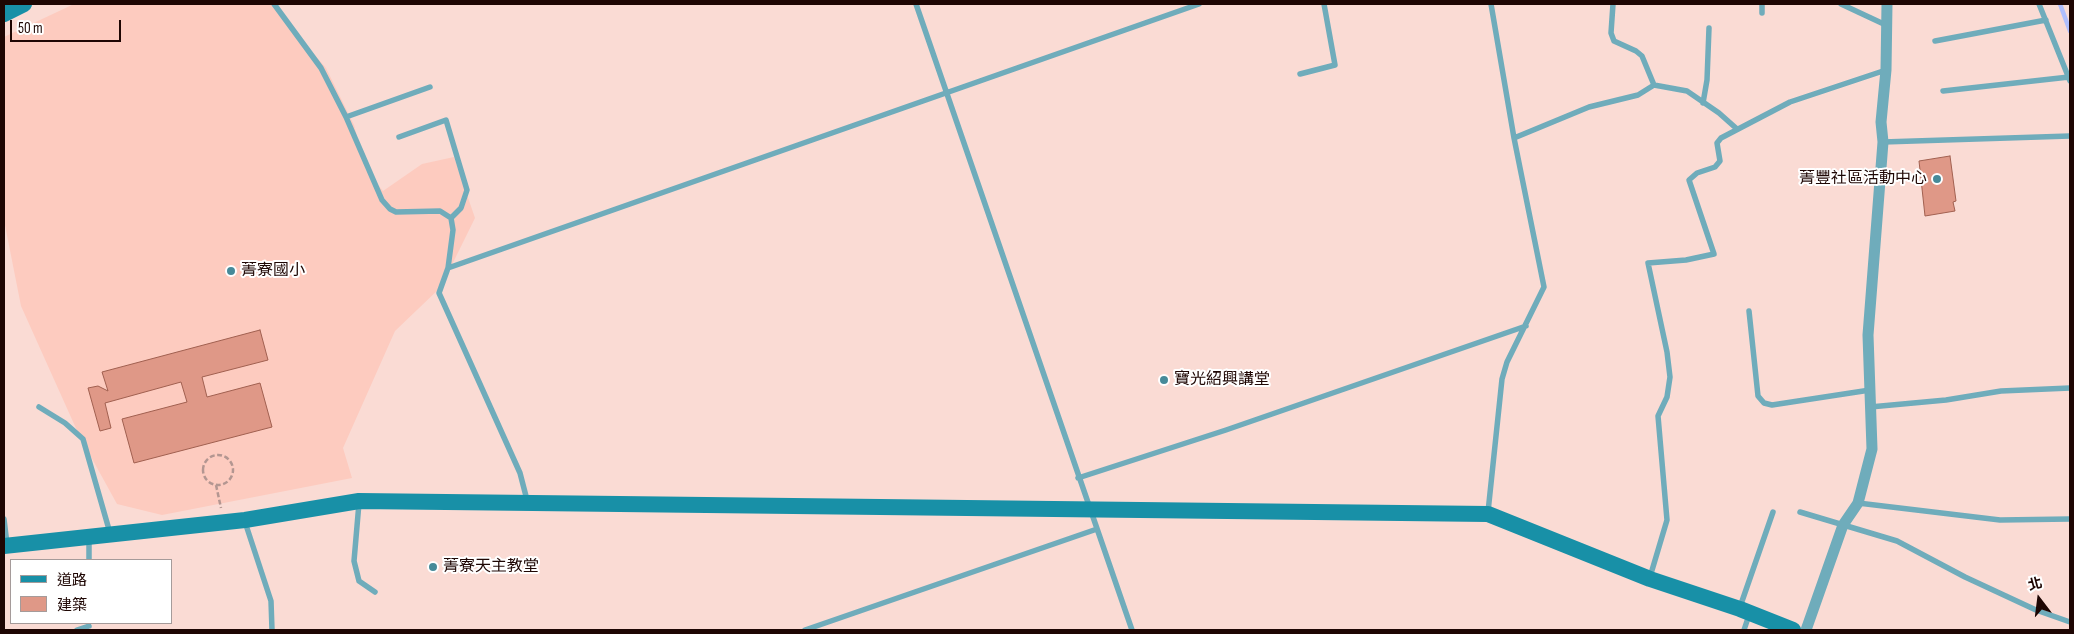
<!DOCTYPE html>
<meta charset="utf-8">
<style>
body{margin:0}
#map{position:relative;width:2074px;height:634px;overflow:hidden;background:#fadbd4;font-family:"Sofia Sans Condensed","Noto Sans TC",sans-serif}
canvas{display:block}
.frame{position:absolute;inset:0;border:5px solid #1e0603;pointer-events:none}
.legend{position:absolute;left:10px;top:559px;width:162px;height:65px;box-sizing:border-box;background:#fff;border:1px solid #a59b9a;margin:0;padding:6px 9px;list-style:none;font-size:15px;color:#1e0603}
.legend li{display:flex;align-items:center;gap:10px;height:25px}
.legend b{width:25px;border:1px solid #a59b9a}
.north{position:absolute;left:2014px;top:574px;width:50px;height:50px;-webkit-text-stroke:4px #fff;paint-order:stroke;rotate:345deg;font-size:14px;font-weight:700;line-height:20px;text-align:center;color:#1e0603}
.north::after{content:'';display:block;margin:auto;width:18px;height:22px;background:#1e0603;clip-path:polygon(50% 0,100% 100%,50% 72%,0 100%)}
.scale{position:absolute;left:10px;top:20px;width:111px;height:22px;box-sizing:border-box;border:2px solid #1e0603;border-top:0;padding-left:6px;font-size:15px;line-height:18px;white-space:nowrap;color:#1e0603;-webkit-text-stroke:4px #fff;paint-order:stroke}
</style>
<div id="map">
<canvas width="2074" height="634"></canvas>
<div class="frame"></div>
<ul class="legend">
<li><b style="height:6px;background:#1890a7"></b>道路</li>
<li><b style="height:14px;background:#df9887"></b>建築</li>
</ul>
<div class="north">北</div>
<div class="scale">50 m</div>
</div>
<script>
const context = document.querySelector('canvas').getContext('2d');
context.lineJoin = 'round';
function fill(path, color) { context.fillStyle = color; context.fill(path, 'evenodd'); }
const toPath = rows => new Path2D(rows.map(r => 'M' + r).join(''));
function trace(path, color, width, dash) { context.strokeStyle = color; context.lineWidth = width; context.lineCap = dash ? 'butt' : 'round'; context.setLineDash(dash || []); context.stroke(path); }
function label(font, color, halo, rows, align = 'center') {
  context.font = font + ' "Sofia Sans Condensed","Noto Sans TC",sans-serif'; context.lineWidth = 4; context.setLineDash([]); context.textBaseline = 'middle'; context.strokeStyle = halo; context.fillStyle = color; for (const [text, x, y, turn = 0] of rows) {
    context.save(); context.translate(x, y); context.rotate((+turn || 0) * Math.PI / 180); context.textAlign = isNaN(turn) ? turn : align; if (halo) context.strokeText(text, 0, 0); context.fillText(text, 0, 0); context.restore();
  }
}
fill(toPath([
 [74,4,271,4,326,68,354,125,366,170,383,191,422,164,454,157,475,218,441,287,395,331,343,448,352,478,162,515,117,504,79,435,21,306,4,220,4,37]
]), '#fdcbbf');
trace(toPath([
 [2060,4,2070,31]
]), '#b0befc', 4.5);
const building = toPath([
 [1950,156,1956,201,1953,202,1955,211,1925,216,1919,161,1950,156],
 [260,330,268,360,202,377,207,397,260,383,272,427,134,463,122,419,187,402,181,382,105,403,111,428,100,431,88,388,98,386,108,391,102,372,260,330]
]);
fill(building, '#df9887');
trace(building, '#a16050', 1);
trace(toPath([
 '203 470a15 15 0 1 1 30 0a15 15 0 1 1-30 0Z',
 [216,485,221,508]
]), '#b39691', 2.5, [5, 2.5]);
trace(toPath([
 [274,4,321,68,346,117,382,200,390,209,396,212,440,211,451,218,453,230,448,268],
 [916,4,1132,630],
 [1613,4,1611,33,1614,41,1636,51,1642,56,1654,85],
 [1841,4,1888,26],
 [2039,4,2070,81],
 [1762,13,1762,4],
 [1935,41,2046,20],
 [1300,74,1335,65,1324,4],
 [1943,91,2069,77],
 [1703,103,1707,80,1709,28],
 [346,117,430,87],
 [399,137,446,120,467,190,461,208,451,218],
 [1514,138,1589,107,1638,95,1654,85,1687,91,1719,113,1737,129],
 [1883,142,2070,136],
 [1749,311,1758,396,1764,403,1772,405,1870,390],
 [39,407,65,423,83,439,110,533],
 [1870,407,1946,400,2001,391,2070,388],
 [1078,478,1226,430,1526,326],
 [527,500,520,473,439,293,448,268,1199,4],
 [359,503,354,561,359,581,375,592],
 [1858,503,2000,520,2070,519],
 [1488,512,1502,379,1507,362,1544,287,1514,138,1491,4],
 [1800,512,1897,541,1965,577,2036,610,2070,622],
 [4,519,7,544],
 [245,522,271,601,272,630],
 [89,560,89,539],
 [1650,577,1667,520,1658,416,1667,397,1670,377,1667,352,1648,263,1686,260,1714,254,1689,180,1697,173,1715,167,1720,161,1717,143,1721,138,1790,102,1886,70],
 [1740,607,1773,512],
 [77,630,89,626],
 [805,630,1097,529],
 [1744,630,1749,615]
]), '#6facbb', 5.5);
trace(toPath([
 [1806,630,1843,525,1858,503,1872,449,1868,335,1883,142,1881,122,1886,70,1887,4]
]), '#6facbb', 11);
trace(toPath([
 [4,14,24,4],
 [4,546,245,520,359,501,1488,514,1650,579,1740,609,1793,630]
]), '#1890a7', 16);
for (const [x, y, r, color] of [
 [1937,179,5,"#468a99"],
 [231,271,5,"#468a99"],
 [1164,380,5,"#468a99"],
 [433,567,5,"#468a99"]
]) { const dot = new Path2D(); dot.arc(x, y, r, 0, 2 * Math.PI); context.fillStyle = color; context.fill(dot); trace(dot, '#fff', 2); }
label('16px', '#1e0603', '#fff', [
 ["菁豐社區活動中心",1927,179,"right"],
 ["菁寮國小",241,271],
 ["寶光紹興講堂",1174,380],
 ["菁寮天主教堂",443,567]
], 'left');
</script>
